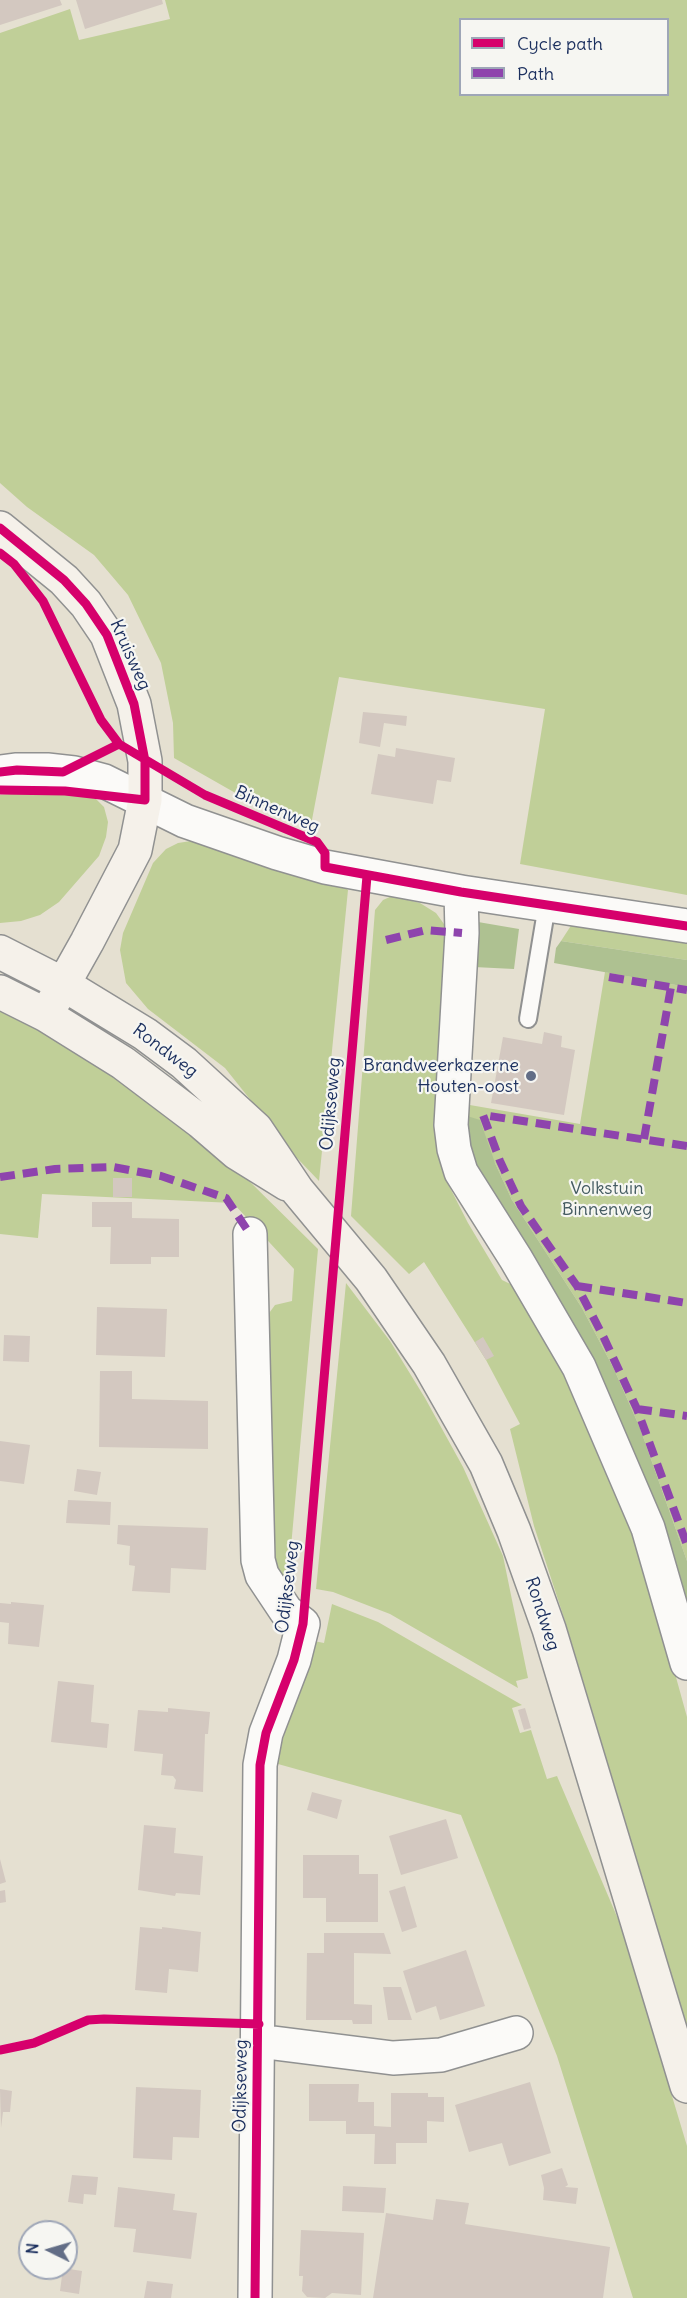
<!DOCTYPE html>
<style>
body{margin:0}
#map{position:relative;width:687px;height:2298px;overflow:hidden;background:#e5e0d1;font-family:Delius,sans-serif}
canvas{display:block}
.legend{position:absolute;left:459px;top:18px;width:210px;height:78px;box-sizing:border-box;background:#f6f6f2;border:2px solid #9ea6b7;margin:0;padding:8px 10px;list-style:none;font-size:18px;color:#1b2f5e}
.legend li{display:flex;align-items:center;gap:12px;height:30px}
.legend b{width:30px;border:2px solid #9ea6b7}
.north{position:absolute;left:18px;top:2220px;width:60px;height:60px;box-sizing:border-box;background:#f6f6f2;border:2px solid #9ea6b7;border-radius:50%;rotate:275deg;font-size:16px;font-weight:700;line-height:24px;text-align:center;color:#1b2f5e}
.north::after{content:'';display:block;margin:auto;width:21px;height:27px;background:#626d86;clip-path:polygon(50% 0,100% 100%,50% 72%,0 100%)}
</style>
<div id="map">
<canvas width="687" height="2298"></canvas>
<ul class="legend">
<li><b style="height:8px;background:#d6006c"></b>Cycle path</li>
<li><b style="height:8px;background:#8e44ad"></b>Path</li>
</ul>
<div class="north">N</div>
</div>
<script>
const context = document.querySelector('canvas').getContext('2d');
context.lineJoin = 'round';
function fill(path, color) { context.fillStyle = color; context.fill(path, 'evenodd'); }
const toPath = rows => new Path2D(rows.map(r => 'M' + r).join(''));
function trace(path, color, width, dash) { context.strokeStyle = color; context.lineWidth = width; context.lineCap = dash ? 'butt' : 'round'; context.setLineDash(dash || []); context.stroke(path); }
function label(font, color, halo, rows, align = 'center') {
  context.font = font + ' Delius,sans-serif'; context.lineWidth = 4.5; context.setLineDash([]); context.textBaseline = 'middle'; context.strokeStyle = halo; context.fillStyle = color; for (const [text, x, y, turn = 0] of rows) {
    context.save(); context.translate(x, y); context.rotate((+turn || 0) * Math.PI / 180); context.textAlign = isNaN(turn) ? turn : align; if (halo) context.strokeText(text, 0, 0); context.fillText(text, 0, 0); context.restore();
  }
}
fill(toPath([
 [165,0,687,0,687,895,520,864,545,709,339,677,311,825,246,799,174,758,173,723,161,663,128,595,94,555,27,507,0,483,0,33,70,9,79,40,170,19],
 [460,20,668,20,668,94,460,94],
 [33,792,94,797,104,807,108,822,106,837,99,856,59,902,40,915,21,921,0,923,0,795],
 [191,841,206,842,338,883,348,890,319,1181,297,1158,225,1068,148,1009,126,983,120,950,123,933,153,863,166,849,178,843],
 [392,896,420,903,436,913,444,924,453,954,445,1178,468,1223,502,1280,527,1292,633,1522,687,1717,687,2026,564,1618,534,1526,510,1429,520,1424,486,1360,424,1262,409,1274,351,1216,375,910,383,900],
 [574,921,687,939,687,960,561,941],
 [605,972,687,987,687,1561,640,1428,614,1369,582,1308,512,1200,495,1163,464,1115,464,1104,580,1124],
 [0,1003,100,1062,242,1174,318,1249,287,1591,270,1566,264,1320,275,1305,292,1301,294,1269,233,1203,42,1194,38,1238,0,1234],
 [346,1283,390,1341,425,1398,463,1467,503,1556,528,1678,516,1681,518,1688,390,1614,333,1592,316,1589],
 [332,1604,378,1622,522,1705,512,1708,520,1733,531,1730,547,1779,557,1776,621,1926,687,2146,687,2298,633,2298,557,2056,461,1815,278,1764,272,1756,281,1745,288,1723,281,1719,309,1640,324,1643]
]), '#c0cf98');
fill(toPath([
 [478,922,519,929,514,969,474,967],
 [561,941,687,960,687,987,554,963,556,948],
 [464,1115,480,1120,495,1163,512,1200,582,1308,614,1369,640,1428,687,1561,687,1627,473,1165]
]), '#aec191');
fill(toPath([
 [0,0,60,0,62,5,0,25],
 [76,0,162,0,163,4,85,29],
 [363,712,407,716,406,726,384,723,380,747,359,743],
 [396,748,455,758,451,782,437,780,433,804,371,794,378,754,395,757],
 [544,1032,562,1036,561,1047,575,1050,564,1115,491,1103,503,1037,542,1044],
 [113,1178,132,1178,132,1197,113,1197],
 [92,1202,132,1202,132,1218,179,1219,179,1257,151,1257,151,1264,110,1264,111,1227,92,1227],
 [97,1307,167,1309,165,1357,96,1355],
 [4,1335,30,1336,29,1362,3,1361],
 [483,1337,494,1356,486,1360,475,1342],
 [100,1371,132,1371,132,1399,208,1401,208,1449,99,1447],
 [0,1441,30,1445,24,1484,0,1481],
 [77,1469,101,1472,97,1495,74,1491],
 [68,1500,111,1502,110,1525,66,1523],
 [118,1525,208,1528,206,1570,171,1568,170,1593,132,1591,135,1566,129,1565,130,1546,117,1544],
 [11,1602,44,1605,39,1647,8,1644,9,1623,0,1622,0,1603,11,1604],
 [58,1681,94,1685,91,1722,109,1724,107,1748,51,1742],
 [168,1708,210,1712,208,1734,205,1734,203,1792,174,1789,176,1780,173,1776,161,1775,163,1754,134,1751,138,1710,168,1712],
 [525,1708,531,1728,524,1730,518,1710],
 [312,1792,342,1800,337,1819,307,1810],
 [446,1819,458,1858,401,1875,389,1836],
 [144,1825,176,1828,174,1853,203,1856,200,1895,176,1893,175,1896,138,1890],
 [303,1855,359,1855,359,1874,378,1874,378,1922,326,1922,326,1898,303,1898],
 [0,1859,6,1882,0,1884],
 [405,1886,417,1927,402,1932,389,1891],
 [5,1890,6,1902,0,1903,0,1891],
 [140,1927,162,1929,162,1927,201,1932,198,1972,169,1969,167,1993,135,1990],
 [324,1933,384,1933,391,1954,354,1953,354,2004,372,2005,372,2024,353,2024,352,2020,306,2020,307,1953,324,1953],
 [466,1950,485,2006,440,2020,436,2006,416,2013,403,1971],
 [383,1987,401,1987,412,2020,388,2020],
 [530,2082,551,2153,509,2166,502,2143,469,2152,455,2105],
 [309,2084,359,2084,358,2102,374,2102,374,2126,391,2127,391,2093,428,2093,428,2097,444,2097,444,2122,427,2121,427,2143,396,2143,396,2164,374,2164,375,2134,346,2134,346,2121,309,2121],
 [136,2087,201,2090,199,2138,173,2137,172,2160,133,2158],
 [0,2089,12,2091,10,2112,3,2112,1,2128],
 [562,2168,568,2185,565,2187,578,2188,576,2204,543,2200,544,2188,541,2175],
 [72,2175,98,2177,96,2195,84,2194,83,2204,68,2202],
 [343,2186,386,2188,384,2213,342,2211],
 [118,2187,175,2194,173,2210,197,2213,191,2259,133,2252,136,2229,114,2227],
 [436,2199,469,2203,465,2224,610,2247,603,2298,373,2298,386,2213,433,2220],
 [301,2230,364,2233,361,2295,332,2293,325,2298,307,2297,302,2291,303,2276,299,2276],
 [63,2268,82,2271,79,2294,60,2291],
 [147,2281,173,2284,171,2298,144,2298]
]), '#d3c8c0');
const service = toPath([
 [528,1019,547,905]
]);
const minor = toPath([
 [0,772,17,770,47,770,74,773,104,781,185,821,277,853,325,867,461,892,687,926],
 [461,892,462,933,451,1125,454,1149,461,1172,516,1259,579,1367,648,1528,687,1663],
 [250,1234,258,1560,262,1575,286,1611,303,1624,294,1660,266,1733,260,1765,255,2298],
 [258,2041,393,2058,441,2055,516,2033]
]);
const secondary = toPath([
 [0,528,64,580,86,604,107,635,134,704,145,761,145,800,135,850,87,942,46,1015],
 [0,952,63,984,145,1034,184,1063,256,1129,297,1190,371,1279,429,1364,486,1464,514,1531,549,1629,687,2086],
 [0,992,46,1015,123,1063,201,1122,237,1153,287,1184]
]);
trace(service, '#909191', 20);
trace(minor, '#909191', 36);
trace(secondary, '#909191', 36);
trace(service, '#fbfaf8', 16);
trace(minor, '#fbfaf8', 33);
trace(secondary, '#f5f1ea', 33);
trace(toPath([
 [386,940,426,930,462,933],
 [609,977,687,990],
 [644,1139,671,987],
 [687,1146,483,1115,500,1161,521,1206,577,1286,604,1338,637,1409,687,1545],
 [0,1177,55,1169,113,1167,161,1176,226,1198,250,1234],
 [577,1286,687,1303],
 [637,1409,687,1416]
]), '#8e44ad', 8, [15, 8]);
trace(toPath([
 [0,528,64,580,86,604,107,635,134,704,145,761,145,800,65,791,0,790],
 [0,553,14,564,43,601,101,720,119,744,205,795,317,842,325,853,325,867,461,892,687,926],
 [0,772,17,770,63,772,119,744],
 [0,2050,34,2043,88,2020,104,2019,259,2024],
 [255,2298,260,1765,266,1733,294,1660,303,1624,367,876]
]), '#d6006c', 9);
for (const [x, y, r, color] of [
 [531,1076,6,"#626d86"]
]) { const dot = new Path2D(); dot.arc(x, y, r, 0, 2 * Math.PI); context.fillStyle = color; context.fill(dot); trace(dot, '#f6f6f2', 2); }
label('18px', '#1b2f5e', '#f6f6f2', [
 ["Kruisweg",130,655,66],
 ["Binnenweg",277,810,24],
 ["Rondweg",165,1051,37],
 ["Odijkseweg",331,1104,-85],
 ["Odijkseweg",288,1587,-83],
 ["Rondweg",542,1614,72],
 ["Odijkseweg",241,2086,-89]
]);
label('18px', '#1b2f5e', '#f6f6f2', [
 ["Brandweerkazerne",519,1066],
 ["Houten-oost",519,1087]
], 'right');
label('18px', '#445b61', '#f6f6f2', [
 ["Volkstuin",607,1189],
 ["Binnenweg",607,1210]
]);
</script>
